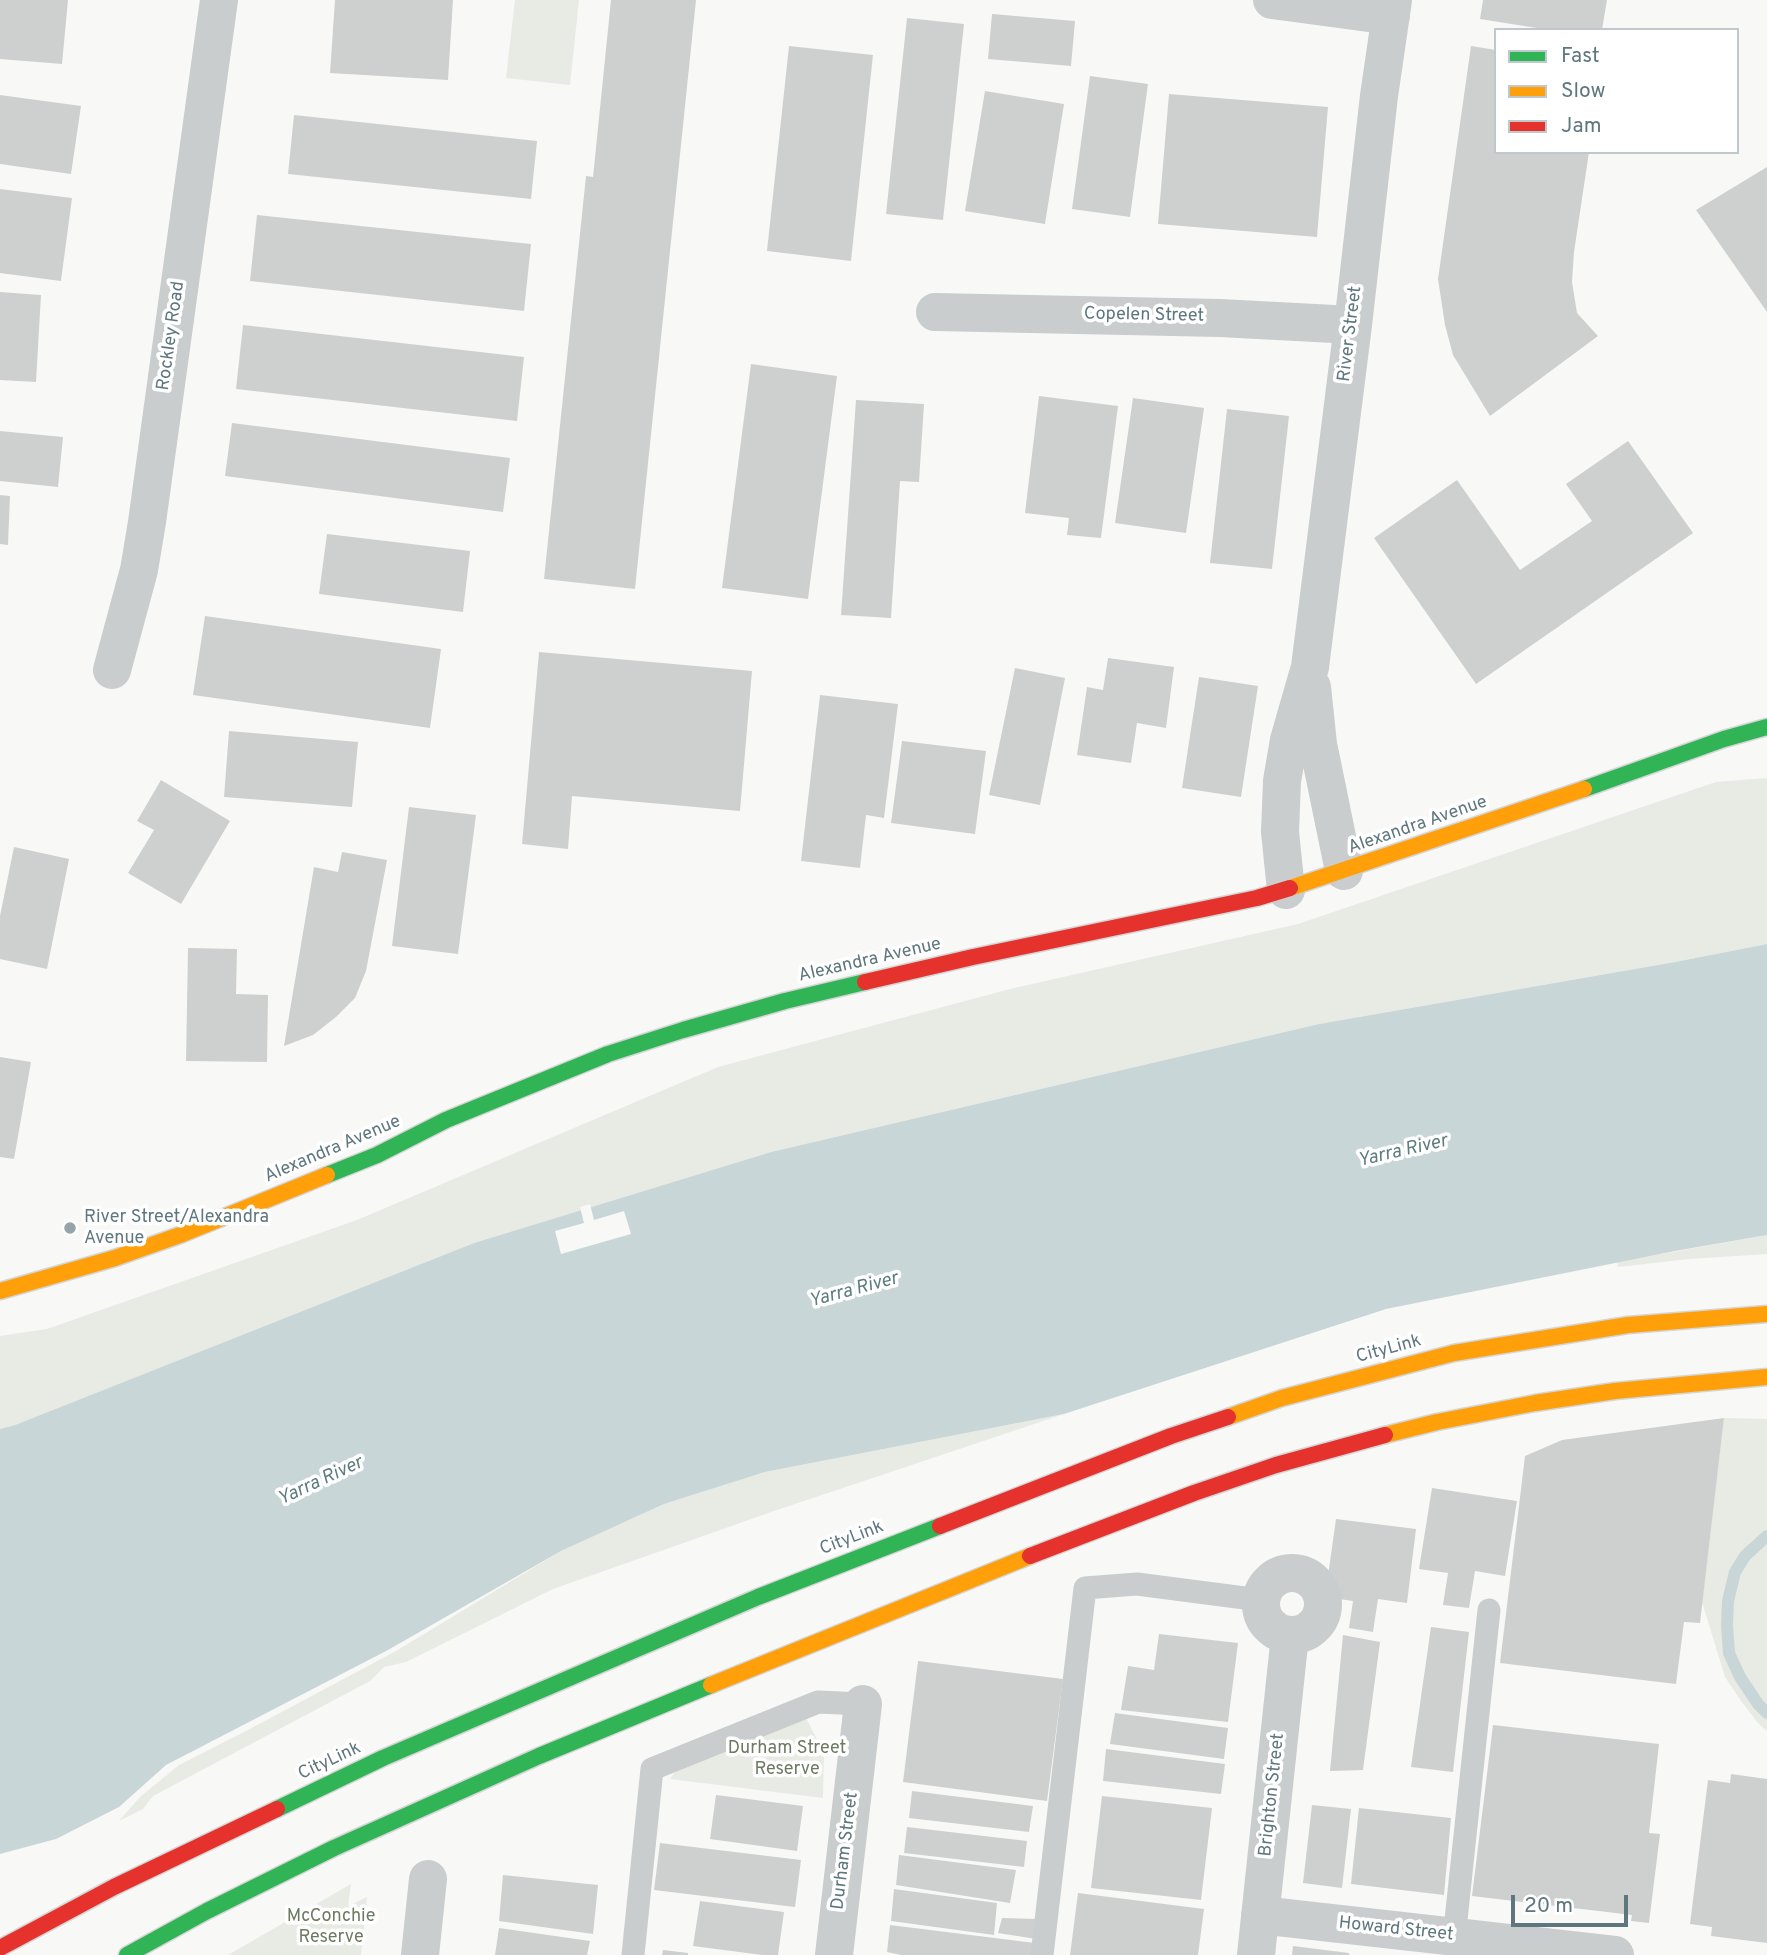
<!DOCTYPE html>
<style>
body{margin:0}
#map{position:relative;width:1767px;height:1955px;overflow:hidden;background:#f8f8f7;font-family:Overpass,sans-serif}
canvas{display:block}
.legend{position:absolute;left:1494px;top:28px;width:245px;height:126px;box-sizing:border-box;background:#fff;border:2px solid #bfc8cb;margin:0;padding:9px 12px;list-style:none;font-size:21px;color:#5e767d}
.legend li{display:flex;align-items:center;gap:14px;height:35px}
.legend b{width:35px;border:2px solid #bfc8cb}
.scale{position:absolute;left:1511px;top:1895px;width:117px;height:32px;box-sizing:border-box;border:4px solid #5e767d;border-top:0;padding-left:9px;font-size:21px;line-height:24px;white-space:nowrap;color:#5e767d;-webkit-text-stroke:5px #fff;paint-order:stroke}
</style>
<div id="map">
<canvas width="1767" height="1955"></canvas>
<ul class="legend">
<li><b style="height:9px;background:#30b455"></b>Fast</li>
<li><b style="height:9px;background:#ff9f0a"></b>Slow</li>
<li><b style="height:9px;background:#e5322d"></b>Jam</li>
</ul>
<div class="scale">20 m</div>
</div>
<script>
const context = document.querySelector('canvas').getContext('2d');
context.lineJoin = 'round';
function fill(path, color) { context.fillStyle = color; context.fill(path, 'evenodd'); }
const toPath = rows => new Path2D(rows.map(r => 'M' + r).join(''));
function trace(path, color, width, dash) { context.strokeStyle = color; context.lineWidth = width; context.lineCap = dash ? 'butt' : 'round'; context.setLineDash(dash || []); context.stroke(path); }
function label(font, color, halo, rows, align = 'center') {
  context.font = font + ' Overpass,sans-serif'; context.lineWidth = 7; context.setLineDash([]); context.textBaseline = 'middle'; context.strokeStyle = halo; context.fillStyle = color; for (const [text, x, y, turn = 0] of rows) {
    context.save(); context.translate(x, y); context.rotate((+turn || 0) * Math.PI / 180); context.textAlign = isNaN(turn) ? turn : align; if (halo) context.strokeText(text, 0, 0); context.fillText(text, 0, 0); context.restore();
  }
}
fill(toPath([
 [515,0,579,0,570,85,506,78],
 [1767,778,1767,944,1675,962,1319,1024,771,1152,474,1243,15,1425,0,1429,0,1336,47,1329,357,1220,718,1067,1010,989,1298,924,1716,782],
 [1767,1235,1767,1254,1689,1259,1618,1267,1617,1262],
 [1064,1414,774,1511,553,1589,406,1662,384,1667,370,1681,153,1796,143,1809,119,1821,140,1797,179,1765,246,1731,396,1651,561,1551,664,1504,765,1472],
 [1724,1418,1767,1419,1767,1731,1758,1723,1741,1701,1725,1677,1702,1602],
 [806,1718,824,1753,823,1798,670,1779,682,1762],
 [351,1884,348,1906,367,1897,361,1955,228,1955]
]), '#e8eae4');
fill(toPath([
 [1767,944,1767,1235,1675,1251,1386,1309,1064,1414,765,1472,664,1504,561,1551,388,1650,166,1765,119,1807,56,1839,0,1854,0,1429,15,1425,474,1243,771,1152,1319,1024,1675,962]
]), '#c9d6d7');
fill(toPath([
 [590,1204,594,1220,624,1211,631,1234,561,1254,555,1231,584,1223,580,1207]
]), '#f8f8f7');
trace(toPath([
 [1767,1536,1745,1556,1735,1572,1728,1601,1727,1625,1729,1653,1740,1677,1758,1704,1767,1713]
]), '#c9d6d7', 12);
fill(toPath([
 [0,0,68,0,62,64,0,59],
 [335,0,453,0,448,80,330,73],
 [611,0,696,0,635,589,544,579,586,176,593,177],
 [1483,0,1607,0,1602,30,1549,30,1480,19],
 [992,14,1075,21,1071,66,988,59],
 [907,18,964,24,943,220,886,214],
 [789,46,873,55,851,261,767,251],
 [1471,46,1496,50,1496,152,1589,152,1574,252,1572,282,1577,313,1598,336,1490,416,1453,355,1445,325,1438,279],
 [1090,76,1148,84,1130,217,1072,209],
 [985,91,1064,104,1045,224,965,211],
 [1169,94,1328,107,1317,237,1158,224],
 [0,95,81,106,71,174,0,164],
 [294,115,537,141,531,199,288,174],
 [1767,167,1767,312,1696,210],
 [0,189,72,198,61,281,0,273],
 [257,215,531,244,524,311,250,281],
 [0,292,41,295,36,382,0,380],
 [243,325,524,357,517,421,236,389],
 [751,364,837,376,808,599,722,588],
 [1039,396,1118,406,1101,538,1067,535,1069,518,1025,513],
 [1133,398,1204,408,1186,533,1115,523],
 [856,400,924,404,919,482,900,481,891,618,841,615],
 [1227,409,1289,416,1272,569,1210,563],
 [232,423,510,458,503,512,225,476],
 [0,431,63,437,58,487,0,481],
 [1628,441,1693,533,1476,684,1374,538,1457,480,1520,570,1592,521,1566,484],
 [0,495,10,496,8,545,0,544],
 [327,534,470,551,463,612,319,594],
 [205,616,441,649,430,728,193,695],
 [539,652,752,671,740,811,572,796,568,849,522,844],
 [1108,658,1174,667,1166,728,1137,723,1131,763,1077,755,1087,687,1103,690],
 [1015,668,1065,678,1040,805,989,795],
 [1199,677,1258,686,1241,797,1182,788],
 [820,695,898,704,884,818,866,815,860,868,801,861],
 [229,731,358,742,352,807,224,797],
 [902,741,986,751,975,834,891,823],
 [161,780,230,821,181,904,128,873,154,830,137,821],
 [409,807,476,815,458,954,392,946],
 [14,847,69,859,47,969,0,959,0,916],
 [342,852,387,860,366,971,355,998,336,1017,313,1035,284,1046,314,867,338,872],
 [188,948,237,949,236,994,268,995,267,1062,186,1061],
 [0,1057,31,1062,14,1159,0,1157],
 [1724,1418,1700,1623,1684,1622,1676,1684,1500,1663,1525,1456,1562,1440],
 [1432,1488,1517,1501,1505,1576,1475,1571,1469,1608,1443,1605,1448,1573,1419,1569],
 [1336,1519,1416,1529,1407,1603,1378,1599,1373,1632,1349,1628,1353,1601,1325,1597],
 [1431,1627,1469,1632,1453,1772,1411,1767],
 [1159,1634,1238,1643,1228,1722,1121,1710,1128,1666,1154,1670],
 [1343,1635,1380,1642,1363,1770,1330,1771],
 [918,1661,1063,1679,1047,1801,903,1782],
 [1115,1713,1228,1728,1224,1759,1110,1744],
 [1493,1725,1659,1744,1649,1833,1660,1834,1649,1923,1631,1921,1632,1915,1472,1896],
 [1106,1749,1225,1764,1221,1794,1103,1781],
 [1731,1774,1767,1779,1767,1943,1711,1936,1712,1927,1690,1924,1708,1780,1730,1783],
 [912,1791,1033,1806,1029,1832,909,1818],
 [716,1795,803,1806,797,1851,710,1839],
 [1102,1796,1212,1808,1201,1900,1091,1888],
 [1312,1805,1351,1809,1342,1888,1303,1883],
 [1359,1808,1451,1818,1444,1895,1351,1884],
 [907,1827,1027,1841,1024,1867,904,1853],
 [660,1843,801,1860,795,1907,654,1890],
 [899,1855,1016,1870,1010,1903,896,1885],
 [503,1875,598,1885,593,1934,499,1921],
 [894,1889,997,1903,994,1935,891,1921],
 [1078,1893,1204,1909,1198,1955,1070,1955],
 [700,1901,784,1912,778,1955,762,1955,693,1946],
 [1002,1918,1038,1919,1036,1939,998,1933],
 [890,1925,1035,1943,1033,1955,901,1955,887,1952],
 [499,1928,590,1941,587,1955,495,1955],
 [1293,1946,1349,1953,1349,1955,1292,1955],
 [663,1950,688,1953,688,1955,662,1955]
]), '#ced0d0');
const fast = toPath([
 [1584,789,1724,739,1767,727],
 [327,1175,377,1155,446,1120,608,1054,683,1030,785,1001,865,982],
 [277,1809,383,1758,758,1597,940,1526],
 [127,1955,207,1911,334,1848,539,1756,711,1685]
]);
const slow = toPath([
 [1290,888,1584,789],
 [0,1291,115,1258,180,1235,327,1175],
 [1228,1417,1282,1398,1454,1353,1628,1325,1767,1314],
 [1385,1435,1437,1422,1535,1403,1615,1391,1767,1377],
 [711,1685,1030,1556]
]);
const jam = toPath([
 [865,982,973,957,1257,898,1290,888],
 [940,1526,1171,1436,1228,1417],
 [1030,1556,1194,1493,1276,1465,1385,1435],
 [0,1948,114,1887,277,1809]
]);
trace(fast, '#d4d5d5', 19);
trace(slow, '#d4d5d5', 19);
trace(jam, '#d4d5d5', 19);
trace(toPath([
 [1453,1948,1489,1610],
 [633,1955,652,1769,818,1702,863,1704],
 [1042,1955,1085,1588,1137,1584,1260,1600]
]), '#cacdcd', 23);
trace(toPath([
 [1272,0,1391,16],
 [935,312,1220,318,1353,325],
 [112,670,139,570,147,522,219,0],
 [1312,687,1318,744,1344,871],
 [1286,890,1280,832,1282,781,1289,740,1310,667,1353,325,1379,96,1393,0],
 '1261 1604a31 31 0 1 1 62 0a31 31 0 1 1-62 0Z',
 [1260,1915,1615,1955],
 [420,1955,428,1879],
 [834,1955,863,1704],
 [1256,1955,1290,1635]
]), '#cacdcd', 38);
trace(fast, '#30b455', 16);
trace(slow, '#ff9f0a', 16);
trace(jam, '#e5322d', 16);
for (const [x, y, r, color] of [
 [70,1228,7,"#94a4a8"]
]) { const dot = new Path2D(); dot.arc(x, y, r, 0, 2 * Math.PI); context.fillStyle = color; context.fill(dot); trace(dot, '#fff', 2.5); }
label('18px', '#5e767d', '#fff', [
 ["Copelen Street",1144,316,1],
 ["River Street",1351,334,-83],
 ["Rockley Road",172,336,-82],
 ["Alexandra Avenue",1418,826,-19],
 ["Alexandra Avenue",870,961,-13],
 ["Alexandra Avenue",333,1150,-23],
 ["CityLink",1389,1350,-15],
 ["CityLink",852,1539,-21],
 ["CityLink",330,1762,-25],
 ["Brighton Street",1273,1795,-84],
 ["Durham Street",846,1851,-83],
 ["Howard Street",1396,1930,6]
]);
label('18px', '#5e767d', '#fff', [
 ["River Street/Alexandra",84,1218],
 ["Avenue",84,1239]
], 'left');
label('18px', '#6c7a61', '#fff', [
 ["Durham Street",787,1749],
 ["Reserve",787,1770],
 ["McConchie",331,1917],
 ["Reserve",331,1938]
]);
label('italic 19px', '#5d7c7d', '#fff', [
 ["Yarra River",1403,1152,-13],
 ["Yarra River",854,1291,-15],
 ["Yarra River",321,1482,-25]
]);
</script>
